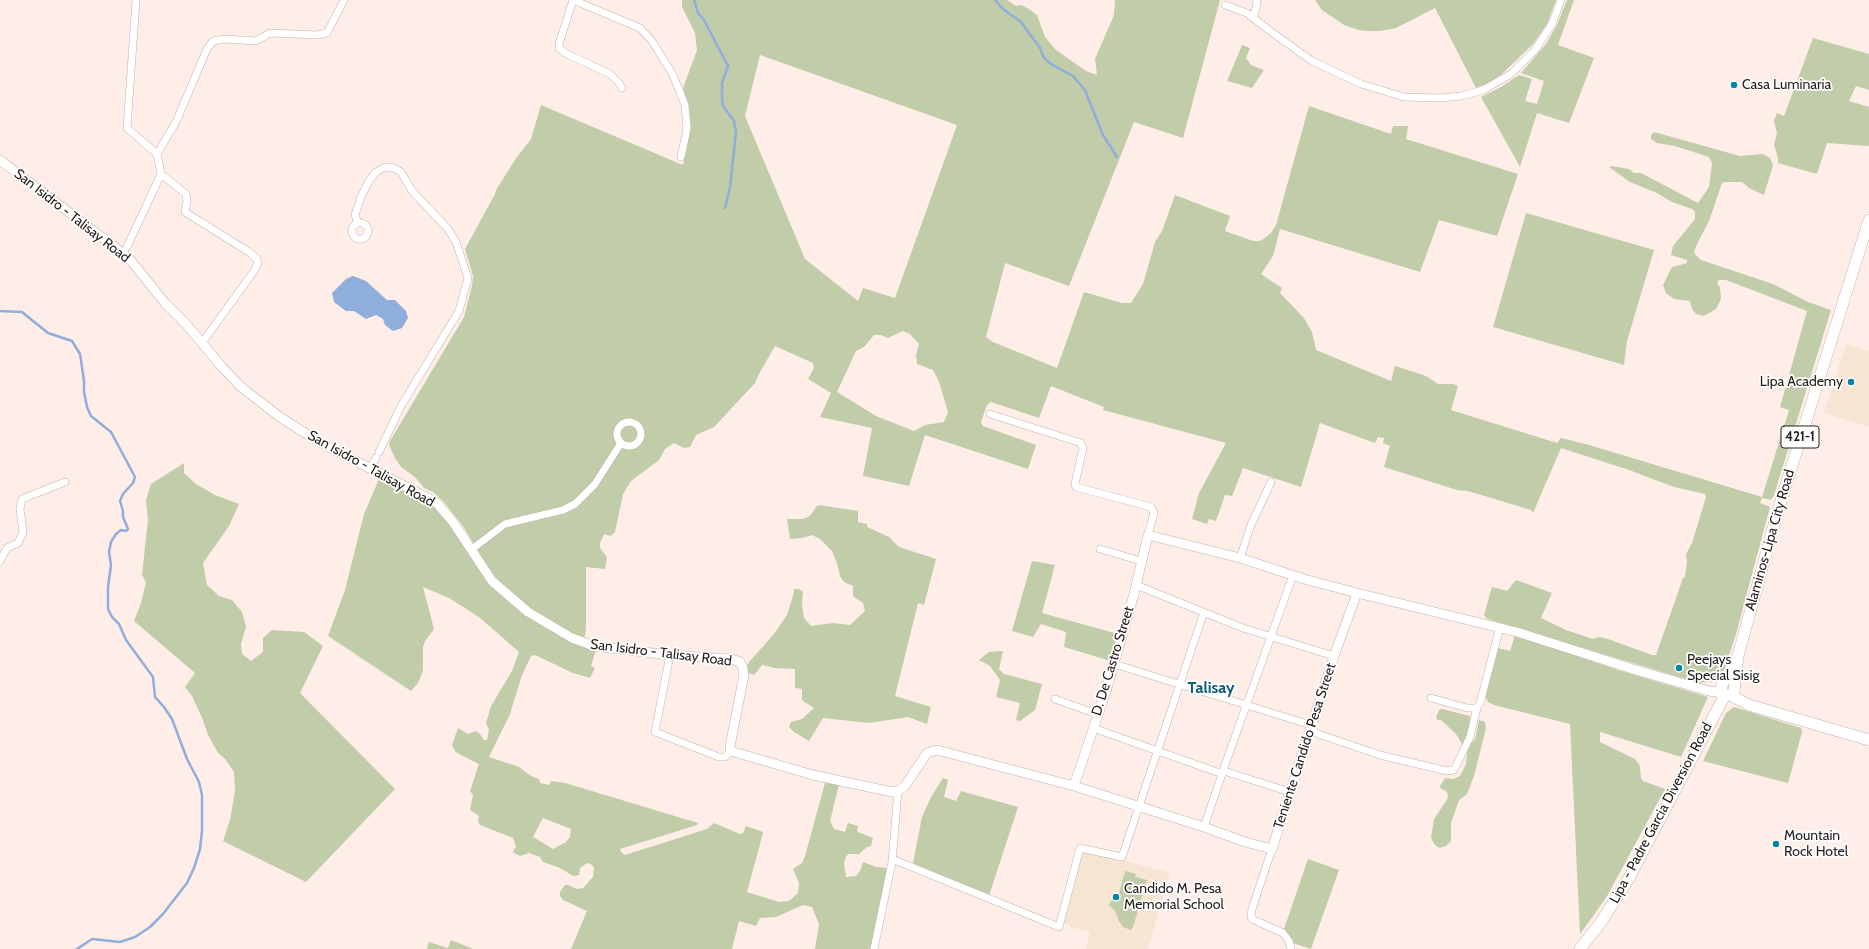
<!DOCTYPE html>
<style>
body{margin:0}
canvas{display:block;background:#ffede7}
</style>
<canvas width="1869" height="949"></canvas>
<script>
const context = document.querySelector('canvas').getContext('2d');
context.lineJoin = 'round';
function fill(path, color) { context.fillStyle = color; context.fill(path, 'evenodd'); }
const toPath = rows => new Path2D(rows.map(r => 'M' + r).join(''));
function trace(path, color, width, dash) { context.strokeStyle = color; context.lineWidth = width; context.lineCap = dash ? 'butt' : 'round'; context.setLineDash(dash || []); context.stroke(path); }
function label(font, color, halo, rows, align = 'center') {
  context.font = font + ' Cabin,sans-serif'; context.lineWidth = 3.5; context.setLineDash([]); context.textBaseline = 'middle'; context.strokeStyle = halo; context.fillStyle = color; for (const [text, x, y, turn = 0] of rows) {
    context.save(); context.translate(x, y); context.rotate((+turn || 0) * Math.PI / 180); context.textAlign = isNaN(turn) ? turn : align; if (halo) context.strokeText(text, 0, 0); context.fillText(text, 0, 0); context.restore();
  }
}
fill(toPath([
 [1846,344,1869,351,1869,427,1824,413],
 [1081,851,1119,859,1170,873,1148,949,1086,949,1090,932,1070,927,1069,925,1063,923]
]), '#f6e5d3');
fill(toPath([
 [682,0,1007,0,1016,6,1021,5,1029,9,1037,15,1045,37,1056,50,1086,71,1097,75,1095,59,1114,15,1115,0,1220,0,1183,138,1134,122,1069,286,1005,263,986,337,993,342,1057,368,1084,292,1122,303,1131,303,1143,284,1155,242,1162,231,1175,195,1230,216,1225,231,1253,241,1260,241,1266,237,1271,233,1276,225,1309,106,1391,134,1393,126,1408,126,1406,139,1518,174,1497,236,1439,220,1420,272,1280,229,1273,256,1261,274,1282,288,1280,293,1304,318,1312,332,1316,350,1391,381,1395,366,1426,376,1438,384,1453,384,1458,386,1451,410,1557,443,1561,438,1589,445,1762,497,1789,410,1780,407,1807,311,1726,280,1719,280,1717,283,1720,288,1721,299,1716,309,1704,316,1696,314,1692,309,1690,301,1674,299,1666,293,1663,285,1672,267,1687,263,1687,260,1671,255,1673,246,1695,219,1695,212,1692,209,1672,202,1657,193,1630,182,1609,167,1612,166,1629,169,1634,173,1641,173,1698,203,1709,187,1712,163,1709,157,1675,146,1657,143,1651,139,1651,135,1654,132,1740,156,1763,154,1770,158,1773,165,1764,195,1749,188,1742,182,1725,182,1722,183,1709,221,1696,246,1694,253,1701,260,1773,284,1808,302,1831,310,1774,495,1771,500,1762,498,1760,503,1770,507,1736,634,1724,671,1715,681,1699,683,1487,619,1484,615,1492,587,1507,591,1516,580,1552,593,1541,618,1566,630,1593,639,1599,637,1608,639,1652,655,1656,655,1683,578,1685,577,1687,561,1686,554,1692,543,1706,497,1705,494,1674,487,1629,470,1561,448,1533,513,1531,510,1468,491,1457,490,1384,467,1390,446,1383,443,1384,438,1378,437,1375,443,1320,423,1301,487,1243,468,1232,496,1225,495,1216,521,1209,519,1207,524,1192,519,1199,493,1226,443,1103,410,1104,407,1051,386,1039,418,991,402,987,405,981,422,983,426,1036,445,1028,469,925,435,909,486,863,476,872,428,820,417,831,393,808,379,814,368,813,363,775,346,760,372,755,383,714,427,696,435,690,447,684,448,674,443,665,449,659,460,631,481,623,494,615,532,611,536,604,534,600,543,600,548,607,557,605,569,586,567,586,629,584,640,530,609,493,576,463,526,444,502,433,492,424,488,415,477,401,467,395,458,389,445,390,441,464,317,472,286,473,276,465,249,495,194,496,190,517,157,531,139,541,105,683,165,691,126,689,108,683,88,697,50,695,33,682,7],
 [760,55,957,125,895,298,863,288,858,301,805,259,745,116],
 [903,331,910,334,919,344,916,355,917,364,933,370,939,382,948,412,944,422,925,425,914,431,876,416,837,392,856,351,864,347,874,335,881,335,888,338],
 [1315,0,1556,0,1547,24,1533,44,1501,75,1488,83,1476,88,1435,8,1396,28,1380,31,1367,31,1358,30,1344,25,1322,10],
 [1567,0,1574,0,1558,45,1594,58,1569,123,1537,113,1520,167,1481,97,1501,87,1519,75,1532,79,1525,101,1537,104,1544,81,1521,73,1546,44,1557,25],
 [1813,38,1869,54,1869,90,1856,86,1849,101,1869,107,1869,146,1827,143,1817,174,1778,163,1778,158,1774,145,1777,133,1774,121,1777,113,1784,116],
 [1242,45,1250,48,1246,58,1251,65,1264,70,1252,88,1227,81],
 [1526,213,1654,250,1627,341,1624,365,1493,327],
 [184,463,184,473,196,484,215,495,239,504,229,526,203,563,207,585,219,596,232,600,242,612,246,627,241,644,242,654,251,661,263,652,263,638,272,630,304,632,323,646,300,693,395,789,306,882,223,841,230,820,235,791,234,772,225,759,218,753,208,735,203,720,192,696,185,687,195,673,134,621,141,603,146,582,142,575,148,520,146,500,151,484],
 [379,479,430,501,442,513,490,584,514,605,596,650,591,666,595,668,590,678,573,673,535,655,531,656,522,675,510,714,489,757,519,767,531,776,539,779,540,783,549,785,551,781,565,783,698,823,697,825,620,849,622,853,625,855,707,829,714,823,740,834,743,833,746,826,761,831,763,833,747,892,779,902,789,901,798,893,799,883,793,869,802,863,805,856,825,783,839,785,830,821,834,829,845,832,848,823,858,826,857,830,858,832,873,838,871,846,867,847,859,854,848,854,846,857,844,863,846,877,856,876,860,871,863,862,876,867,887,868,880,909,870,949,815,949,819,924,812,907,803,905,776,917,760,918,756,926,739,921,732,949,571,949,587,911,563,900,560,896,560,892,565,885,568,885,577,889,583,888,593,877,594,867,591,864,587,863,580,868,579,875,573,876,560,868,543,862,540,857,529,853,520,856,514,853,513,851,516,847,513,838,480,825,478,822,479,816,470,810,473,795,470,791,479,764,459,754,455,751,452,745,458,728,468,734,476,731,480,734,484,740,487,740,489,730,486,723,491,706,512,671,519,652,479,617,449,598,423,587,434,629,425,641,423,647,423,671,418,683,411,691,328,636,345,590,364,514],
 [543,818,571,829,570,837,566,842,553,849,533,837],
 [819,505,858,511,858,522,867,524,867,527,889,537,899,547,936,559,924,605,918,603,895,696,931,707,927,724,908,717,869,723,823,718,809,741,794,732,789,727,791,722,802,719,814,708,802,700,802,689,795,688,795,669,775,668,762,665,754,675,748,673,747,666,749,662,774,634,787,615,793,596,794,589,799,589,803,592,802,604,804,618,811,626,833,623,850,625,865,611,863,603,853,596,853,586,844,582,840,576,837,563,832,551,820,539,812,535,802,538,790,539,787,519,803,519,810,516,816,507],
 [1032,561,1055,565,1042,613,1118,634,1111,661,1064,647,1066,632,1041,624,1033,637,1012,631],
 [1515,635,1618,670,1708,697,1681,757,1600,732,1600,742,1635,759,1640,766,1641,778,1643,781,1665,789,1606,898,1580,934,1570,724,1494,705,1488,702,1485,697,1498,648,1510,651],
 [1003,651,999,669,1004,674,1042,684,1035,710,1020,721,1016,720,1020,703,996,697,1000,680,990,666,979,660,989,652],
 [1734,707,1801,728,1802,732,1788,783,1703,761,1726,713],
 [1442,709,1470,716,1469,730,1465,738,1466,741,1470,743,1475,740,1479,720,1485,722,1486,728,1474,776,1467,794,1459,800,1451,823,1451,841,1446,846,1440,848,1435,845,1431,838,1434,819,1448,798,1447,792,1440,788,1440,786,1445,778,1453,779,1460,776,1466,764,1467,752,1456,734,1441,720,1437,720,1436,717,1439,710],
 [943,778,948,780,944,797,956,801,961,791,1018,807,989,896,913,863,922,817,931,797],
 [1308,859,1339,870,1311,949,1293,943,1290,937,1284,929],
 [1125,871,1136,874,1135,877,1147,880,1133,927,1131,930,1123,927,1119,921,1115,911,1109,905,1112,900,1117,901],
 [451,940,473,949,427,949,429,942,448,948]
]), '#c1cca9');
fill(toPath([
 [353,276,366,281,387,300,395,300,406,311,408,318,402,328,393,331,385,325,383,319,376,315,366,319,354,311,346,311,334,302,332,293,346,279]
]), '#8faedc');
trace(toPath([
 [694,0,698,13,704,20,728,66,722,83,722,98,723,106,734,121,736,132,730,187,725,208],
 [995,0,1003,9,1021,22,1040,48,1044,58,1051,64,1073,76,1085,90,1103,135,1117,157],
 [0,311,22,312,48,333,72,341,80,354,84,381,84,392,87,407,91,416,111,432,135,477,133,483,123,494,120,501,123,511,123,517,128,529,126,531,121,530,116,534,111,542,109,552,111,565,108,587,108,609,112,617,119,624,126,640,153,677,155,697,164,707,172,719,187,759,199,782,202,795,202,831,200,849,194,868,187,883,163,914,150,927,135,937,120,942,92,939,77,949]
]), '#8faedc', 2.5);
const minor = toPath([
 [136,0,127,128,157,154,161,174],
 [573,0,640,28,652,41,673,75,685,105,687,129,681,157],
 [573,0,559,44,560,49,565,53,610,74,619,83,622,88],
 [1225,5,1247,13,1270,31,1312,61,1361,84,1404,97,1440,98,1461,96,1483,90,1511,74,1535,50,1552,24,1561,0],
 [1253,17,1256,8,1257,0],
 [157,154,176,122,207,49,213,41,225,39,256,41,270,33,317,35,327,33,344,0],
 [358,223,355,215,361,197,369,181,376,172,385,167,394,168,401,172,412,191,448,229,456,242,468,278,459,311,401,406,379,452],
 '352 231a8 8 0 1 1 16 0a8 8 0 1 1-16 0Z',
 [127,247,161,174,186,194,187,202,185,212,249,252,257,259,258,263,254,271,202,343],
 [990,414,1081,443,1083,448,1075,484,1076,487,1151,507,1154,513,1148,535],
 '617 434a12 12 0 1 1 24 0a12 12 0 1 1-24 0Z',
 [370,469,376,458],
 [472,549,505,524,563,510,575,504,595,484,621,443],
 [1100,549,1141,561],
 [1240,558,1251,525,1271,482],
 [0,561,7,548,18,543,23,532,20,509,22,499,65,482],
 [1136,585,1243,628,1334,656],
 [670,655,655,732,719,757,725,757,731,751],
 [1114,664,1311,725],
 [1431,698,1467,708,1477,708,1480,703,1500,627],
 [1055,699,1097,714],
 [1093,728,1217,772,1227,772,1290,792],
 [1310,730,1321,735,1380,755,1447,771,1454,770,1470,737,1477,708],
 [1204,827,1225,765,1293,575],
 [1272,849,1252,909,1251,917,1254,920,1283,933,1289,941,1291,949],
 [892,859,1059,927,1080,848,1122,857,1204,612],
 [874,949,892,862,898,791]
]);
const tertiary = toPath([
 [0,160,128,257,165,303,186,324,222,367,241,387,280,417,308,435,334,450,436,502,453,522,492,581,528,612,572,638,594,646,670,655,732,659,740,662,743,668,744,675,730,746,730,750,734,752,813,775,892,792,898,791,905,786,927,753,937,750,1074,786,1204,827,1245,842,1272,849,1334,656,1357,593,1517,632,1636,670,1709,691,1722,693],
 [1074,786,1106,691,1134,594,1148,535,1240,558,1304,579,1357,593]
]);
const primary = toPath([
 [1738,656,1721,687,1722,693,1726,695,1730,695,1734,692,1738,656,1779,507,1869,220],
 [1730,695,1749,705,1869,740],
 [1580,949,1601,922,1629,878,1725,695]
]);
trace(minor, '#c2b1ab', 8);
trace(tertiary, '#c2b1ab', 10);
trace(primary, '#c2b1ab', 12);
trace(minor, '#fff', 7);
trace(tertiary, '#fff', 9);
trace(primary, '#fff', 11);
for (const [x, y, r, color] of [
 [1734,85,4,"#0284a7"],
 [1851,382,4,"#0284a7"],
 [1679,668,4,"#0284a7"],
 [1776,844,4,"#0284a7"],
 [1116,897,4,"#0284a7"]
]) { const dot = new Path2D(); dot.arc(x, y, r, 0, 2 * Math.PI); context.fillStyle = color; context.fill(dot); trace(dot, '#fff', 1.5); }
for (const [x, y, w] of [
 [1800,437,38]
]) { const box = new Path2D(); box.roundRect(x - w / 2, y - 11, w, 22, 3); context.fillStyle = '#fff'; context.fill(box); trace(box, '#241e1b', 1); }
label('bold 13px', '#241e1b', null, [
 ["421-1",1800,437]
]);
label('14px', '#241e1b', '#fff', [
 ["Casa Luminaria",1742,85],
 ["Lipa Academy",1843,382,"right"],
 ["Peejays",1687,660],
 ["Special Sisig",1687,676],
 ["Mountain",1784,836],
 ["Rock Hotel",1784,852],
 ["Candido M. Pesa",1124,889],
 ["Memorial School",1124,905]
], 'left');
label('14px', '#241e1b', '#fff', [
 ["San Isidro - Talisay Road",72,216,38],
 ["San Isidro - Talisay Road",371,469,29],
 ["Alaminos-Lipa City Road",1770,540,-74],
 ["San Isidro - Talisay Road",661,653,7],
 ["D. De Castro Street",1113,661,-73],
 ["Teniente Candido Pesa Street",1305,746,-72],
 ["Lipa - Padre Garcia Diversion Road",1661,813,-62]
]);
label('bold 16px', '#0f5d76', '#fff', [
 ["Talisay",1211,688]
]);
</script>
